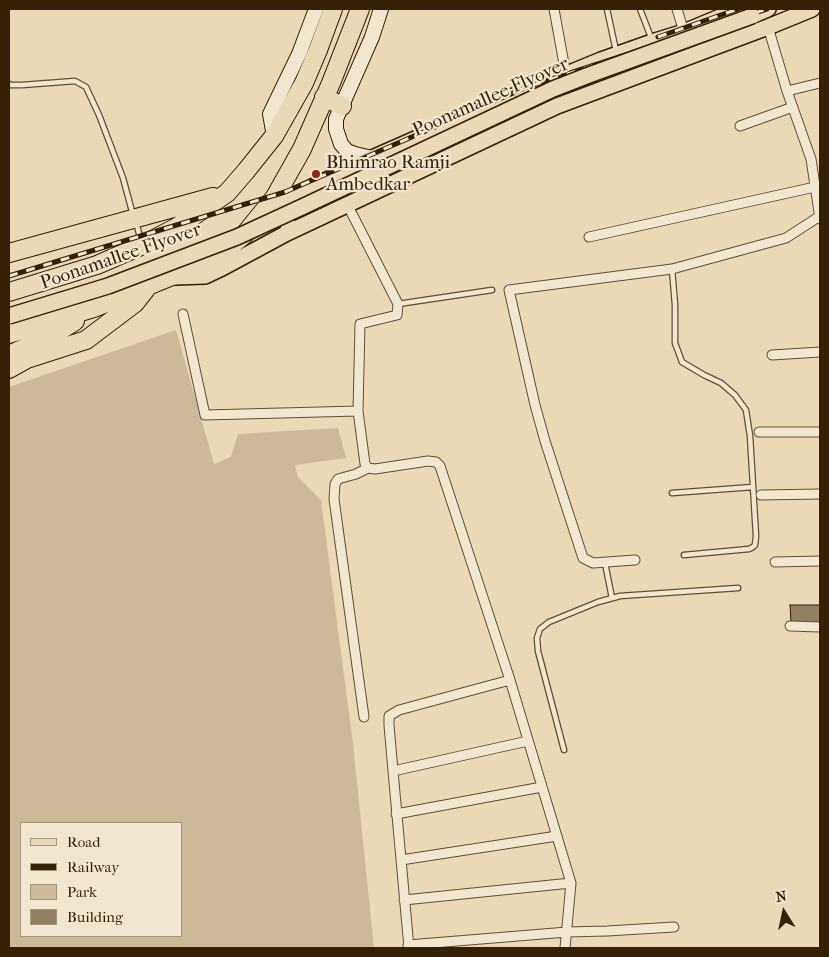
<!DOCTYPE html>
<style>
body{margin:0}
#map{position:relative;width:829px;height:957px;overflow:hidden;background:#ead9b5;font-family:"IM FELL French Canon",serif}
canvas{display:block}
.frame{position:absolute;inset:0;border:10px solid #341f07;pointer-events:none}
.legend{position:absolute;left:20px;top:822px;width:162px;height:115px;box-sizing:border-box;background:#f1e6cf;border:1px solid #a5967f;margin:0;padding:6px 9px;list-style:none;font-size:15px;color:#341f07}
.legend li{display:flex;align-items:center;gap:10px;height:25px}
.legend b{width:25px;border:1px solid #a5967f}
.north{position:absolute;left:759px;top:887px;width:50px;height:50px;-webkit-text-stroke:4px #f1e6cf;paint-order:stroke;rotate:350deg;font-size:14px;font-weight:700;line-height:20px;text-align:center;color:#341f07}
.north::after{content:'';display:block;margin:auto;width:18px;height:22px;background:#341f07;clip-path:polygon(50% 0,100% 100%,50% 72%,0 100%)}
</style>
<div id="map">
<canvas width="829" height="957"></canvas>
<div class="frame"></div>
<ul class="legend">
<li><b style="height:6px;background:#ead9b5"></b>Road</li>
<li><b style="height:6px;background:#341f07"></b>Railway</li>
<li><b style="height:14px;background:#cbb997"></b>Park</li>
<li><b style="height:14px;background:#938061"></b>Building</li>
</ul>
<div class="north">N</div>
</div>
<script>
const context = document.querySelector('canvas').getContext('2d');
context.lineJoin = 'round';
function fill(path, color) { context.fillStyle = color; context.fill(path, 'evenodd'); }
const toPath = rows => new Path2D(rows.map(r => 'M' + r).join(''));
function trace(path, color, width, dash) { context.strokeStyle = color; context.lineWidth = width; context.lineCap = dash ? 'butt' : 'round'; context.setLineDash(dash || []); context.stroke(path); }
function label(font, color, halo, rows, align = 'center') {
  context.font = font + ' "IM FELL French Canon",serif'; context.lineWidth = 4.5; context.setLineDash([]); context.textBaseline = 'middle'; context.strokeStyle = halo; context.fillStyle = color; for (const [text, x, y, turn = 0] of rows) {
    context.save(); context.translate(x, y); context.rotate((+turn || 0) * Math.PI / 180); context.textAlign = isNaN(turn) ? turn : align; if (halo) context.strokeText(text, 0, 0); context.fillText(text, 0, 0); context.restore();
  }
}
fill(toPath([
 [176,330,214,464,231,457,238,434,338,428,346,458,295,465,298,477,321,500,353,744,374,948,9,948,9,387],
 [21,823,181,823,181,936,21,936]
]), '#cbb997');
const building = toPath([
 [790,605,820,605,820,623,791,623,790,605]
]);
fill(building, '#938061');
trace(building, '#341f07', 1);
const lane = toPath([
 [607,9,616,51],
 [640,9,652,40],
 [9,84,10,85,22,85,75,81,86,87,99,115,123,178,133,215],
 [136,222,141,241],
 [672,269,675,305,675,343,682,362,704,375,721,383,735,395,746,410,750,436,756,536,755,545,753,547,749,549,684,555],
 [398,304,492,290],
 [672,493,753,487],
 [605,563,612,598],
 [564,750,538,651,537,638,540,629,549,622,598,602,620,596,738,588]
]);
const street = toPath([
 [554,9,566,75],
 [677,9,684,32],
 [768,27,787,91,811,159,820,219],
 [787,91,820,83],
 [740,126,793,107],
 [347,204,398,304,397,315,360,324,358,411,365,464,368,468,375,469,428,461,436,462,440,466,510,680,571,883,565,948],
 [589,237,815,187],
 [183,314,205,415,358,411],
 [772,355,820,352],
 [759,432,820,432],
 [761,495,820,494],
 [635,560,593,563,583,558,545,441,535,405,509,290,672,269,786,238,820,216],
 [775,562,820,561],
 [790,626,820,627],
 [510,680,399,710,389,716,389,725,393,771,528,741],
 [364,717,334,499,335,484,338,479,356,474,368,468],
 [393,771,409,948],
 [396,814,542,787],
 [401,860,557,836],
 [404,900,571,883],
 [408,945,567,932,607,931,674,927]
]);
const secondary = toPath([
 [274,136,270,114,299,54,316,9],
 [372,158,355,154,347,151,341,144,336,129,336,119,372,37,381,9]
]);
const primary = toPath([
 [752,16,768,9],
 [288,225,282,210,285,203,293,196,372,158,499,102,601,60,652,42,684,32,732,12,744,9],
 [175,277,205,276,222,268,287,233,557,106,768,27,812,9]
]);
const highway = toPath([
 [324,97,342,106],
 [9,253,213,197],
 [9,292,97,265,143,245,177,227,227,193,246,171,274,136,304,83,318,50,333,9],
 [9,334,94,308,199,265,221,254,245,234,275,197,302,149,331,83,360,9],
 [9,355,51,336,75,321],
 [9,369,27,359,86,340,135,303,146,289]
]);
trace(lane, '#624e32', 7);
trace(street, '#624e32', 11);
trace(secondary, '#341f07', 16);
trace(primary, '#341f07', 18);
trace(highway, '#341f07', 20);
trace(lane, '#f1e6cf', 4.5);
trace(street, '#f1e6cf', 9);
trace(secondary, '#f1e6cf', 14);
trace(primary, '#ead9b5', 15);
trace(highway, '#ead9b5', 18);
const rail = toPath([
 [658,37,738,9],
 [9,276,285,192,527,87,767,9]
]);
trace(rail, '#341f07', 5);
trace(rail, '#f1e6cf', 3, [9]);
const primaryBridge = toPath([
 [9,316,108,286,237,237,302,207,553,89,589,75,752,16]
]);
trace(primaryBridge, '#341f07', 18, []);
trace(primaryBridge, '#ead9b5', 15);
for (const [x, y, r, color] of [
 [316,174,5,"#8f2418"]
]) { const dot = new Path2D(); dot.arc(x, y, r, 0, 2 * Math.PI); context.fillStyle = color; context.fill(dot); trace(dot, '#f1e6cf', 2); }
label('19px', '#341f07', '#f1e6cf', [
 ["Poonamallee Flyover",491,98,-24],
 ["Poonamallee Flyover",121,257,-19]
]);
label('19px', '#341f07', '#f1e6cf', [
 ["Bhimrao Ramji",326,163],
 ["Ambedkar",326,185]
], 'left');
</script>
